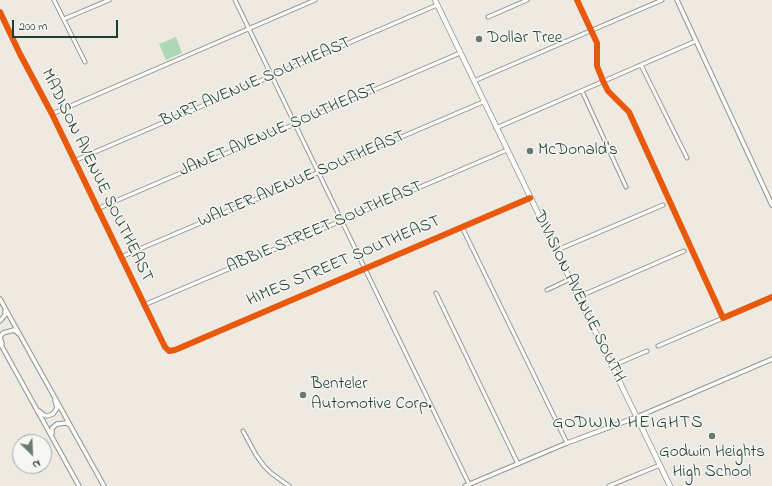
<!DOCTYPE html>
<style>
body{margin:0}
#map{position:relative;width:772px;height:486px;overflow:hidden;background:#eee9e1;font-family:"Indie Flower",sans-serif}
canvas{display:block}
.north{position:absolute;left:12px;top:434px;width:40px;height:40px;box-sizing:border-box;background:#f6f6f2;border:1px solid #a0aca6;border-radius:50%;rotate:156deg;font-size:11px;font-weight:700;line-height:16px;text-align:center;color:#1f3d34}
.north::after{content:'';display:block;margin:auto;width:14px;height:18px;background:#677971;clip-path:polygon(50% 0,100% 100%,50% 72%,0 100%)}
.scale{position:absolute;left:12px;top:20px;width:106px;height:18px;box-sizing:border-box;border:2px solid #1f3d34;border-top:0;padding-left:5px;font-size:12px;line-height:14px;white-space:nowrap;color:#1f3d34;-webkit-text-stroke:3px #f6f6f2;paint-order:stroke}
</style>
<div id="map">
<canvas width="772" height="486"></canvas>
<div class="north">N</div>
<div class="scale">200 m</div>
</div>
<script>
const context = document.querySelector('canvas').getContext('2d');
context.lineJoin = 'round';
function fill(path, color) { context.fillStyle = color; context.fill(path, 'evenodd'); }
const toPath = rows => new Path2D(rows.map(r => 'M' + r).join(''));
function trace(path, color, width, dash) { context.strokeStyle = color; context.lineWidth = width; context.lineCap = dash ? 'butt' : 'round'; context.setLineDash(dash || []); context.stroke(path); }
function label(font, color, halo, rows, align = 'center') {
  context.font = font + ' "Indie Flower",sans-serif'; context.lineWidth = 3; context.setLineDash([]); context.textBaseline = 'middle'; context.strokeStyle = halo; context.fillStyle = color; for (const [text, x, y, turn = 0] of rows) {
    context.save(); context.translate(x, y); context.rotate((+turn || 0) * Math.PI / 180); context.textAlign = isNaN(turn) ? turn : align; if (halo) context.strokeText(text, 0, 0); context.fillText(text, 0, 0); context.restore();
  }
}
fill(toPath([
 [176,37,182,53,166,60,159,44]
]), '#acd9b4');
const minor = toPath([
 [54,0,85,62],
 [235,0,469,484],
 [577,0,591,31],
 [0,12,20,54,52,114,162,341,165,347,169,351,175,350,530,198],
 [488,17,527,0],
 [64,19,109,0],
 [641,65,687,158],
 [474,81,662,0],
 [582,91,626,187],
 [52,114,315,0],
 [496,128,696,41],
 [74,161,437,5],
 [97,209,460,53],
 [462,227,567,443],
 [555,251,663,205],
 [121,257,483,102],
 [547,290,570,279],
 [436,293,518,464],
 [578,297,684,251],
 [144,305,507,150],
 [658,346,772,297],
 [612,366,647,351],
 [243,431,256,455,264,466,271,473,289,486],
 [609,486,660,465]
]);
const tertiary = toPath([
 [677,0,772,205],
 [0,299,104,486],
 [0,321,5,315,5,311],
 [0,343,79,486],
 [2,344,0,337,3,333,14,330,19,334],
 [39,411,44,415,47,416,53,414,57,408,55,400],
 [52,434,52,428,57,424,66,423,70,425],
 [465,486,567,443,637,417,772,359]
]);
const primary = toPath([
 [435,0,670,486]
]);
trace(minor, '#92948f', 5);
trace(tertiary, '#92948f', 5.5);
trace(primary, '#92948f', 6);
trace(minor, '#fcfcfa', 3);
trace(tertiary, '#fcfcfa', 3.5);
trace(primary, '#fcfcfa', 4.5);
trace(toPath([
 [577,0,597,43,597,66,603,81,608,91,629,112,723,318,772,297],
 [0,12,20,54,52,114,162,341,165,347,169,351,175,350,530,198]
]), '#e8590c', 6);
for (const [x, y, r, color] of [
 [479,39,4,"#677971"],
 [530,151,4,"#677971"],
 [303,395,4,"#677971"],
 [712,436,4,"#677971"]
]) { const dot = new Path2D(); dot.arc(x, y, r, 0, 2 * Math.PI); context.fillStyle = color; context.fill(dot); trace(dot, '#f6f6f2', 1.5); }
label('17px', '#1f3d34', '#f6f6f2', [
 ["Dollar Tree",487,39],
 ["McDonald's",538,151],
 ["Benteler",311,385],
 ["Automotive Corp.",311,405],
 ["Godwin Heights",712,453,"center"],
 ["High School",712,473,"center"]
], 'left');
label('17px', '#1f3d34', '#f6f6f2', [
 ["BURT AVENUE SOUTHEAST",256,83,-23],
 ["JANET AVENUE SOUTHEAST",279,131,-23],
 ["MADISON AVENUE SOUTHEAST",96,176,64],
 ["WALTER AVENUE SOUTHEAST",302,180,-23],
 ["ABBIE STREET SOUTHEAST",325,228,-23],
 ["HIMES STREET SOUTHEAST",344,262,-23],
 ["DIVISION AVENUE SOUTH",578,297,64]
]);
context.letterSpacing = '1px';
label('18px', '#1f3d34', '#f6f6f2', [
 ["GODWIN HEIGHTS",628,424]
]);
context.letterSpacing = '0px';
</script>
